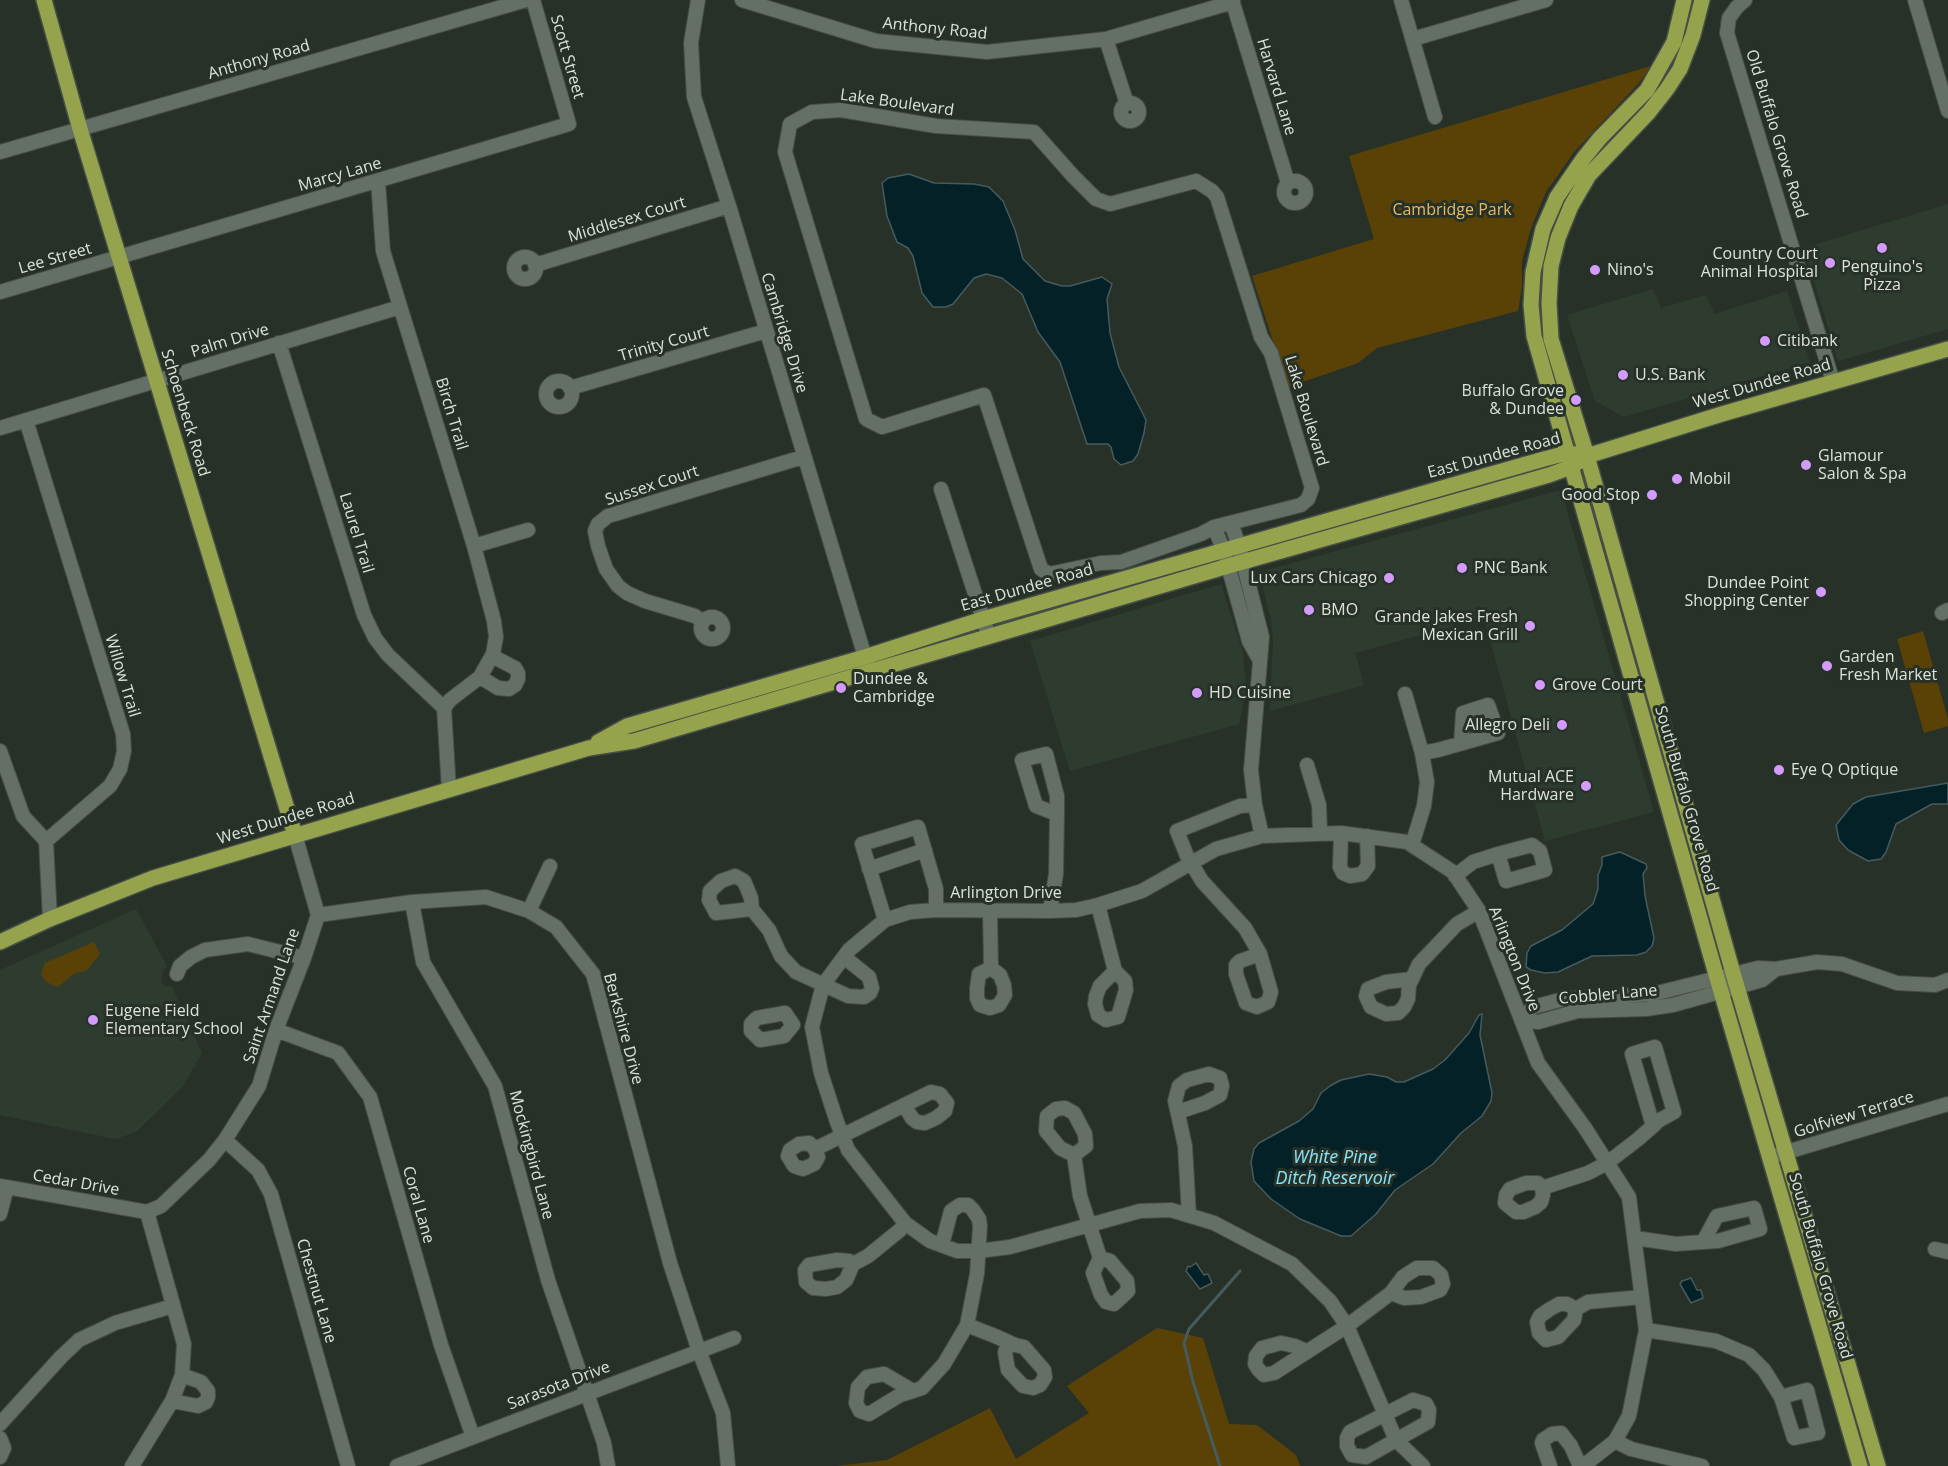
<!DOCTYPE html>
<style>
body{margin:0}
canvas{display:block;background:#273128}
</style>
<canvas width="1948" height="1466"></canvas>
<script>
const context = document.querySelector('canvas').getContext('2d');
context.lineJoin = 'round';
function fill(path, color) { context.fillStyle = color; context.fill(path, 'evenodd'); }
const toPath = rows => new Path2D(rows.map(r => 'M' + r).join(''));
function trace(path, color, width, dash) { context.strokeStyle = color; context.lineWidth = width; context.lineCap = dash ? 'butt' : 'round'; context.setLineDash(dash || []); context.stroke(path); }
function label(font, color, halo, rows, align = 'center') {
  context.font = font + ' "Open Sans",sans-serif'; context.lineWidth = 6; context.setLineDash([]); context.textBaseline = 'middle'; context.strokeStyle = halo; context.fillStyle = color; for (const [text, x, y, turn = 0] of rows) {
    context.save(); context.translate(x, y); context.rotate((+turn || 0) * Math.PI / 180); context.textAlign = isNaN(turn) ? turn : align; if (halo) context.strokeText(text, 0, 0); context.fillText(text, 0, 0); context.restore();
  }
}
fill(toPath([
 [1948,204,1948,329,1838,361,1804,248],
 [1653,289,1661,308,1706,295,1715,314,1787,291,1810,362,1624,417,1595,401,1567,315],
 [1561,490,1654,812,1545,841,1484,618,1355,653,1364,685,1270,711,1273,641,1271,620,1259,572],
 [1221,584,1243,653,1246,689,1239,724,1070,771,1030,641],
 [136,909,167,966,163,971,161,983,165,986,172,987,202,1053,183,1086,136,1132,115,1139,0,1115,0,970]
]), '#2e3c30');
fill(toPath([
 [1651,66,1639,83,1575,151,1546,192,1531,228,1522,261,1522,286,1518,311,1377,348,1358,363,1288,387,1252,276,1374,239,1349,156],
 [1923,631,1948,719,1948,726,1924,733,1897,639],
 [94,942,100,954,86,971,75,973,58,987,46,982,41,974,45,963],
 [1157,1328,1203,1338,1229,1424,1257,1425,1296,1455,1300,1466,837,1466,887,1460,990,1408,1016,1459,1089,1413,1067,1386]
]), '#5a4206');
const water = toPath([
 [909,174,934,183,974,184,989,187,1003,201,1015,230,1023,259,1045,281,1062,286,1070,286,1102,277,1112,284,1107,299,1110,333,1119,367,1146,420,1144,433,1138,454,1133,461,1121,465,1114,459,1111,447,1108,444,1087,444,1060,362,1038,332,1022,294,1002,278,986,274,974,278,953,304,946,307,933,307,922,293,913,256,908,248,897,242,887,216,882,183,888,178,909,174],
 [1948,783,1948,804,1932,804,1896,824,1886,852,1881,859,1868,861,1848,850,1839,840,1836,825,1853,804,1866,797,1948,783],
 [1620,852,1646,864,1647,868,1643,874,1645,896,1654,938,1652,946,1646,952,1637,955,1592,956,1558,972,1545,973,1531,970,1526,967,1527,953,1531,946,1562,930,1593,904,1598,889,1598,875,1602,865,1602,857,1620,852],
 [1482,1014,1480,1035,1492,1093,1491,1101,1482,1116,1461,1133,1433,1164,1395,1190,1376,1214,1351,1236,1341,1236,1300,1219,1271,1199,1254,1181,1251,1162,1254,1149,1259,1143,1299,1121,1313,1109,1321,1093,1330,1086,1341,1080,1369,1074,1387,1077,1396,1082,1404,1082,1433,1069,1445,1060,1469,1033,1479,1015,1482,1014],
 [1196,1263,1204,1275,1208,1274,1212,1283,1200,1289,1186,1271,1188,1266,1190,1267,1196,1263],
 [1691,1278,1697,1290,1701,1290,1703,1298,1691,1303,1680,1284,1682,1281,1691,1278]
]);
fill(water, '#042127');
trace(water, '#455b5d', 1.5);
trace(toPath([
 [1220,1466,1193,1382,1184,1343,1189,1329,1240,1271]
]), '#455b5d', 3);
const minor = toPath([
 [698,0,691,43,694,97,729,206,868,667],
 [742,0,876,41,987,52,1106,39,1233,2],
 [1232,0,1288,183],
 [1401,0,1435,117],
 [1745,0,1737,7,1729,18,1727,33,1833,382],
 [1915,0,1948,111],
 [1106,39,1127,104],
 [1413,39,1546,0],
 '1121 112a9 9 0 1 1 18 0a9 9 0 1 1-18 0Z',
 [841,110,936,126,1034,132,1073,176,1096,199,1110,204,1196,181,1212,191,1217,197,1261,337,1271,353,1312,488,1308,499,1301,505,1214,527,1201,534,1121,562,1101,563,1049,574,1041,569,984,395,882,427,866,419,785,152,790,124,812,112,841,110],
 [0,152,526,0],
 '1284 192a11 11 0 1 1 22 0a11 11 0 1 1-22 0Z',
 [378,181,383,251,474,546,494,621,496,637,493,654,480,677,450,700,444,708,449,790],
 '514 268a11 11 0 1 1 22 0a11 11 0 1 1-22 0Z',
 [535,265,729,206],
 [0,292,569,124,533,0],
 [279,343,364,615,375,638,388,655,444,708],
 '546 394a13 13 0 1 1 26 0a13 13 0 1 1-26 0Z',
 [570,388,766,331],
 [26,420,123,734,124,751,120,769,110,786,46,841,50,919],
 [0,428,400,307],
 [941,489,989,637],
 [1231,523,1239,546,1262,637,1251,770,1255,805,1262,836],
 [1214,527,1224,551,1249,641,1259,659],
 [474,546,528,530],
 [1942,613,1948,610],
 '701 628a11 11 0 1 1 22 0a11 11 0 1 1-22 0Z',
 [703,622,695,616,645,601,627,593,618,586,606,569,598,546,595,531,598,524,608,516,803,457],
 [480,677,498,688,509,689,515,685,518,679,518,673,515,668,492,656],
 [1405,694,1422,753,1427,782,1424,806,1412,845],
 [0,751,23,816,46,841],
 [1422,753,1438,750,1498,733,1488,705,1463,713,1461,743],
 [1307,765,1319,805,1320,832],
 [1255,805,1240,806,1177,831,1187,856,1202,881,1245,928,1260,954,1271,992,1268,1002,1257,1007,1246,1003,1236,974,1236,965,1240,961,1260,954],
 [1341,833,1340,867,1343,873,1350,876,1362,874,1368,866,1367,836],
 [869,869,925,850],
 [1455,876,1473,862,1498,854,1532,845,1540,851,1545,870,1506,881,1498,854],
 [412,902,423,962,495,1086,548,1280,604,1443,608,1466],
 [1098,905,1115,971,1125,981,1126,990,1118,1017,1106,1020,1098,1015,1095,1004,1096,996,1100,986,1115,971],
 [752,909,716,913,709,900,710,891,721,881,735,876,744,881,751,898,752,909,769,930,781,956,796,972,848,996,864,997,870,993,872,988,869,977,844,957],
 [529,911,550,866],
 [990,911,991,968],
 [1050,911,1056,874,1057,814,1057,796,1046,754,1022,760,1036,806,1057,814],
 [318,915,412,902,486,897,529,911,556,927,593,974,670,1263,699,1351,723,1413,728,1466],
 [885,920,862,844,918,827,936,889,936,910],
 [991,968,1000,975,1004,985,1005,995,999,1005,990,1008,980,1005,977,998,977,988,979,974,991,968],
 [1776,969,1762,980,1673,1005,1646,1009,1578,1011,1538,1022,1521,1020,1533,1007,1564,999,1653,994,1758,968,1776,969,1817,962,1842,964,1897,983,1935,985,1948,980],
 [177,974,180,966,191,957,205,950,248,944,304,958],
 [1412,979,1386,982,1368,989,1366,996,1371,1007,1386,1014,1398,1013,1404,1007,1408,999,1409,985,1412,979,1419,964,1457,924,1479,911],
 [785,1013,793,1025,784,1036,760,1040,751,1031,751,1024,757,1018,785,1013],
 [276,1030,338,1053,370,1097,441,1345,473,1437],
 [1065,1108,1074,1113,1085,1134,1086,1146,1074,1155,1060,1148,1046,1131,1047,1116,1056,1109,1065,1108],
 [1178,1112,1205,1103,1220,1095,1222,1086,1220,1078,1209,1074,1187,1080,1179,1086,1175,1101,1180,1123,1185,1146,1189,1215],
 [225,1140,258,1170,271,1194,348,1466],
 [809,1143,815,1149,818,1157,814,1164,803,1169,794,1166,788,1156,790,1150,799,1144,809,1143],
 [815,1149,931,1092,940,1094,947,1103,945,1111,936,1118,925,1123,917,1122,912,1118,904,1105],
 [1074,1155,1080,1196,1100,1258,1093,1273,1101,1295,1106,1302,1114,1304,1128,1291,1127,1281,1110,1261,1100,1258],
 [1770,1157,1948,1104],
 [1526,1183,1538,1183,1542,1188,1543,1195,1541,1202,1535,1207,1523,1212,1516,1212,1505,1203,1506,1195,1510,1189,1526,1183],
 [0,1186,147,1212],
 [1542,1188,1588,1173,1607,1163,1637,1140,1653,1126,1658,1121,1674,1112,1655,1047,1632,1054,1653,1126],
 [147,1212,161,1206,209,1160,225,1140,259,1086,276,1030,304,958,318,915,295,835],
 [0,1214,7,1187],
 [1635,1238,1676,1244,1703,1242,1718,1241,1760,1229,1754,1208,1717,1216,1703,1242],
 [1935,1249,1948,1252],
 [853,1264,849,1261,837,1260,809,1265,805,1270,806,1282,813,1288,826,1289,837,1287,846,1280,853,1264,868,1256,900,1230,905,1223],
 [1576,1309,1567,1304,1559,1304,1550,1309,1540,1316,1537,1322,1539,1333,1546,1340,1558,1337,1574,1320,1576,1309,1588,1302,1642,1297],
 [967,1325,995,1336,1015,1345,1024,1347,1044,1370,1045,1377,1040,1385,1033,1388,1023,1386,1008,1370,1005,1352,1009,1343],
 [1646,1330,1716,1341,1749,1355,1764,1370,1781,1397,1794,1438,1818,1433,1807,1390,1781,1397],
 [1306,1351,1295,1346,1281,1343,1262,1348,1256,1356,1255,1364,1258,1369,1264,1375,1274,1373,1347,1326,1391,1293,1403,1277,1417,1268,1433,1268,1441,1275,1443,1284,1440,1290,1421,1297,1404,1298,1391,1293],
 [913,1391,884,1374,867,1377,858,1387,856,1403,860,1411,869,1414,900,1395,913,1391,922,1388,944,1364,967,1325,977,1274,980,1226,979,1219,973,1210,968,1205,960,1205,951,1211,942,1245],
 [1413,1400,1426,1404,1429,1410,1428,1422,1366,1457,1352,1455,1347,1446,1347,1438,1350,1432,1413,1400],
 [172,1401,198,1406,206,1402,208,1397,208,1391,201,1382,182,1375],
 [0,1424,61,1357,79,1340,115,1323,173,1306],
 [0,1438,4,1448,0,1457],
 [1615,1441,1631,1449,1702,1466],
 [132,1466,172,1401,182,1375,184,1344,147,1212],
 [397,1466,734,1338],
 [1423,1466,1396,1440,1347,1326,1330,1301,1292,1264,1214,1223,1171,1210,1140,1211,1010,1247,979,1251,957,1251,930,1241,905,1223,848,1150,837,1122,821,1073,812,1027,823,985,849,950,885,920,910,912,936,910,1050,911,1076,910,1098,905,1142,891,1216,849,1262,836,1341,833,1407,842,1453,872,1479,911,1538,1063,1585,1128,1629,1197,1646,1330,1629,1416,1615,1441,1583,1466],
 [1550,1466,1542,1443,1543,1440,1552,1434,1561,1433,1571,1446,1580,1466]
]);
const major = toPath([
 [44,0,80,129,295,835],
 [1684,0,1674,42,1647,90,1600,138,1583,159,1557,197,1543,229,1533,272,1531,305,1534,336,1717,978,1860,1466],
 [1702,0,1693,35,1680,69,1667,89,1649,112,1589,175,1571,206,1558,238,1551,266,1549,303,1551,339,1587,456,1733,973,1878,1466],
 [598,742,627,726,865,657,983,619,1544,459,1567,453,1575,454],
 [0,942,50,919,153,878,589,748,634,741,1228,566,1549,475,1571,467,1587,456,1722,414,1948,349]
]);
trace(minor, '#454d46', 16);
trace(major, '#454d46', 18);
trace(minor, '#646f65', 14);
trace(major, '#95a34c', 15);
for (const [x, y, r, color] of [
 [1882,248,6,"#d39cfc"],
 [1830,263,6,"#d39cfc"],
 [1595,270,6,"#d39cfc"],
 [1765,341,6,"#d39cfc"],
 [1623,375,6,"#d39cfc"],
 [1576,400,6,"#d39cfc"],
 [1806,465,6,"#d39cfc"],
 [1677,479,6,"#d39cfc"],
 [1652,495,6,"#d39cfc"],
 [1462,568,6,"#d39cfc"],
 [1389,578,6,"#d39cfc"],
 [1821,592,6,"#d39cfc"],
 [1309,610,6,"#d39cfc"],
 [1530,626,6,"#d39cfc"],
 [1827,666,6,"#d39cfc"],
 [1540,685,6,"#d39cfc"],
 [841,688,6,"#d39cfc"],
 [1197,693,6,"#d39cfc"],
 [1562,725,6,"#d39cfc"],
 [1779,770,6,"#d39cfc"],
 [1586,786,6,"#d39cfc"],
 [93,1020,6,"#d39cfc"]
]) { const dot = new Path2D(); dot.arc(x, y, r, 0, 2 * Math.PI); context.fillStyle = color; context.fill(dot); trace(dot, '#273128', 2); }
label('16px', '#dce2dc', '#273128', [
 ["Anthony Road",935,29,6],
 ["Scott Street",567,57,74],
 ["Anthony Road",259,60,-16],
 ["Harvard Lane",1276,87,73],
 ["Lake Boulevard",897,103,8],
 ["Old Buffalo Grove Road",1776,134,73],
 ["Marcy Lane",340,175,-16],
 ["Middlesex Court",627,220,-17],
 ["Lee Street",55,259,-16],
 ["Cambridge Drive",784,333,73],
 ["Palm Drive",230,341,-17],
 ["Trinity Court",664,344,-16],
 ["West Dundee Road",1762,384,-16],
 ["Lake Boulevard",1306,411,73],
 ["Schoenbeck Road",185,413,73],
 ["Birch Trail",451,414,73],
 ["East Dundee Road",1494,456,-15],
 ["Sussex Court",652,486,-18],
 ["Laurel Trail",356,533,73],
 ["East Dundee Road",1027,588,-16],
 ["Willow Trail",122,676,73],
 ["South Buffalo Grove Road",1686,799,74],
 ["West Dundee Road",286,819,-17],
 ["Arlington Drive",1006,893],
 ["Arlington Drive",1514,959,68],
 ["Cobbler Lane",1608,995,-5],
 ["Saint Armand Lane",272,996,-71],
 ["Berkshire Drive",623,1029,75],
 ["Golfview Terrace",1854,1115,-17],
 ["Mockingbird Lane",531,1155,75],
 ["Cedar Drive",76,1183,10],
 ["Coral Lane",418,1205,74],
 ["South Buffalo Grove Road",1820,1266,74],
 ["Chestnut Lane",316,1291,74],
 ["Sarasota Drive",559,1386,-21]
]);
label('16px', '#e6ba60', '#273128', [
 ["Cambridge Park",1452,210]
]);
label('16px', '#dce2dc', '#273128', [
 ["Country Court",1818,254,"right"],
 ["Animal Hospital",1818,272,"right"],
 ["Penguino's",1882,267,"center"],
 ["Pizza",1882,285,"center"],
 ["Nino's",1607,270],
 ["Citibank",1777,341],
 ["U.S. Bank",1635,375],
 ["Buffalo Grove",1564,391,"right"],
 ["& Dundee",1564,409,"right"],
 ["Glamour",1818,456],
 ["Salon & Spa",1818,474],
 ["Mobil",1689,479],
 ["Good Stop",1640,495,"right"],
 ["PNC Bank",1474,568],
 ["Lux Cars Chicago",1377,578,"right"],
 ["Dundee Point",1809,583,"right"],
 ["Shopping Center",1809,601,"right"],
 ["BMO",1321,610],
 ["Grande Jakes Fresh",1518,617,"right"],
 ["Mexican Grill",1518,635,"right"],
 ["Garden",1839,657],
 ["Fresh Market",1839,675],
 ["Dundee &",853,679],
 ["Cambridge",853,697],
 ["Grove Court",1552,685],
 ["HD Cuisine",1209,693],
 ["Allegro Deli",1550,725,"right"],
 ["Eye Q Optique",1791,770],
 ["Mutual ACE",1574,777,"right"],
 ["Hardware",1574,795,"right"],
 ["Eugene Field",105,1011],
 ["Elementary School",105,1029]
], 'left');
label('italic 18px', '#85e5fa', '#273128', [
 ["White Pine",1335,1158],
 ["Ditch Reservoir",1335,1179]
]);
</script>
